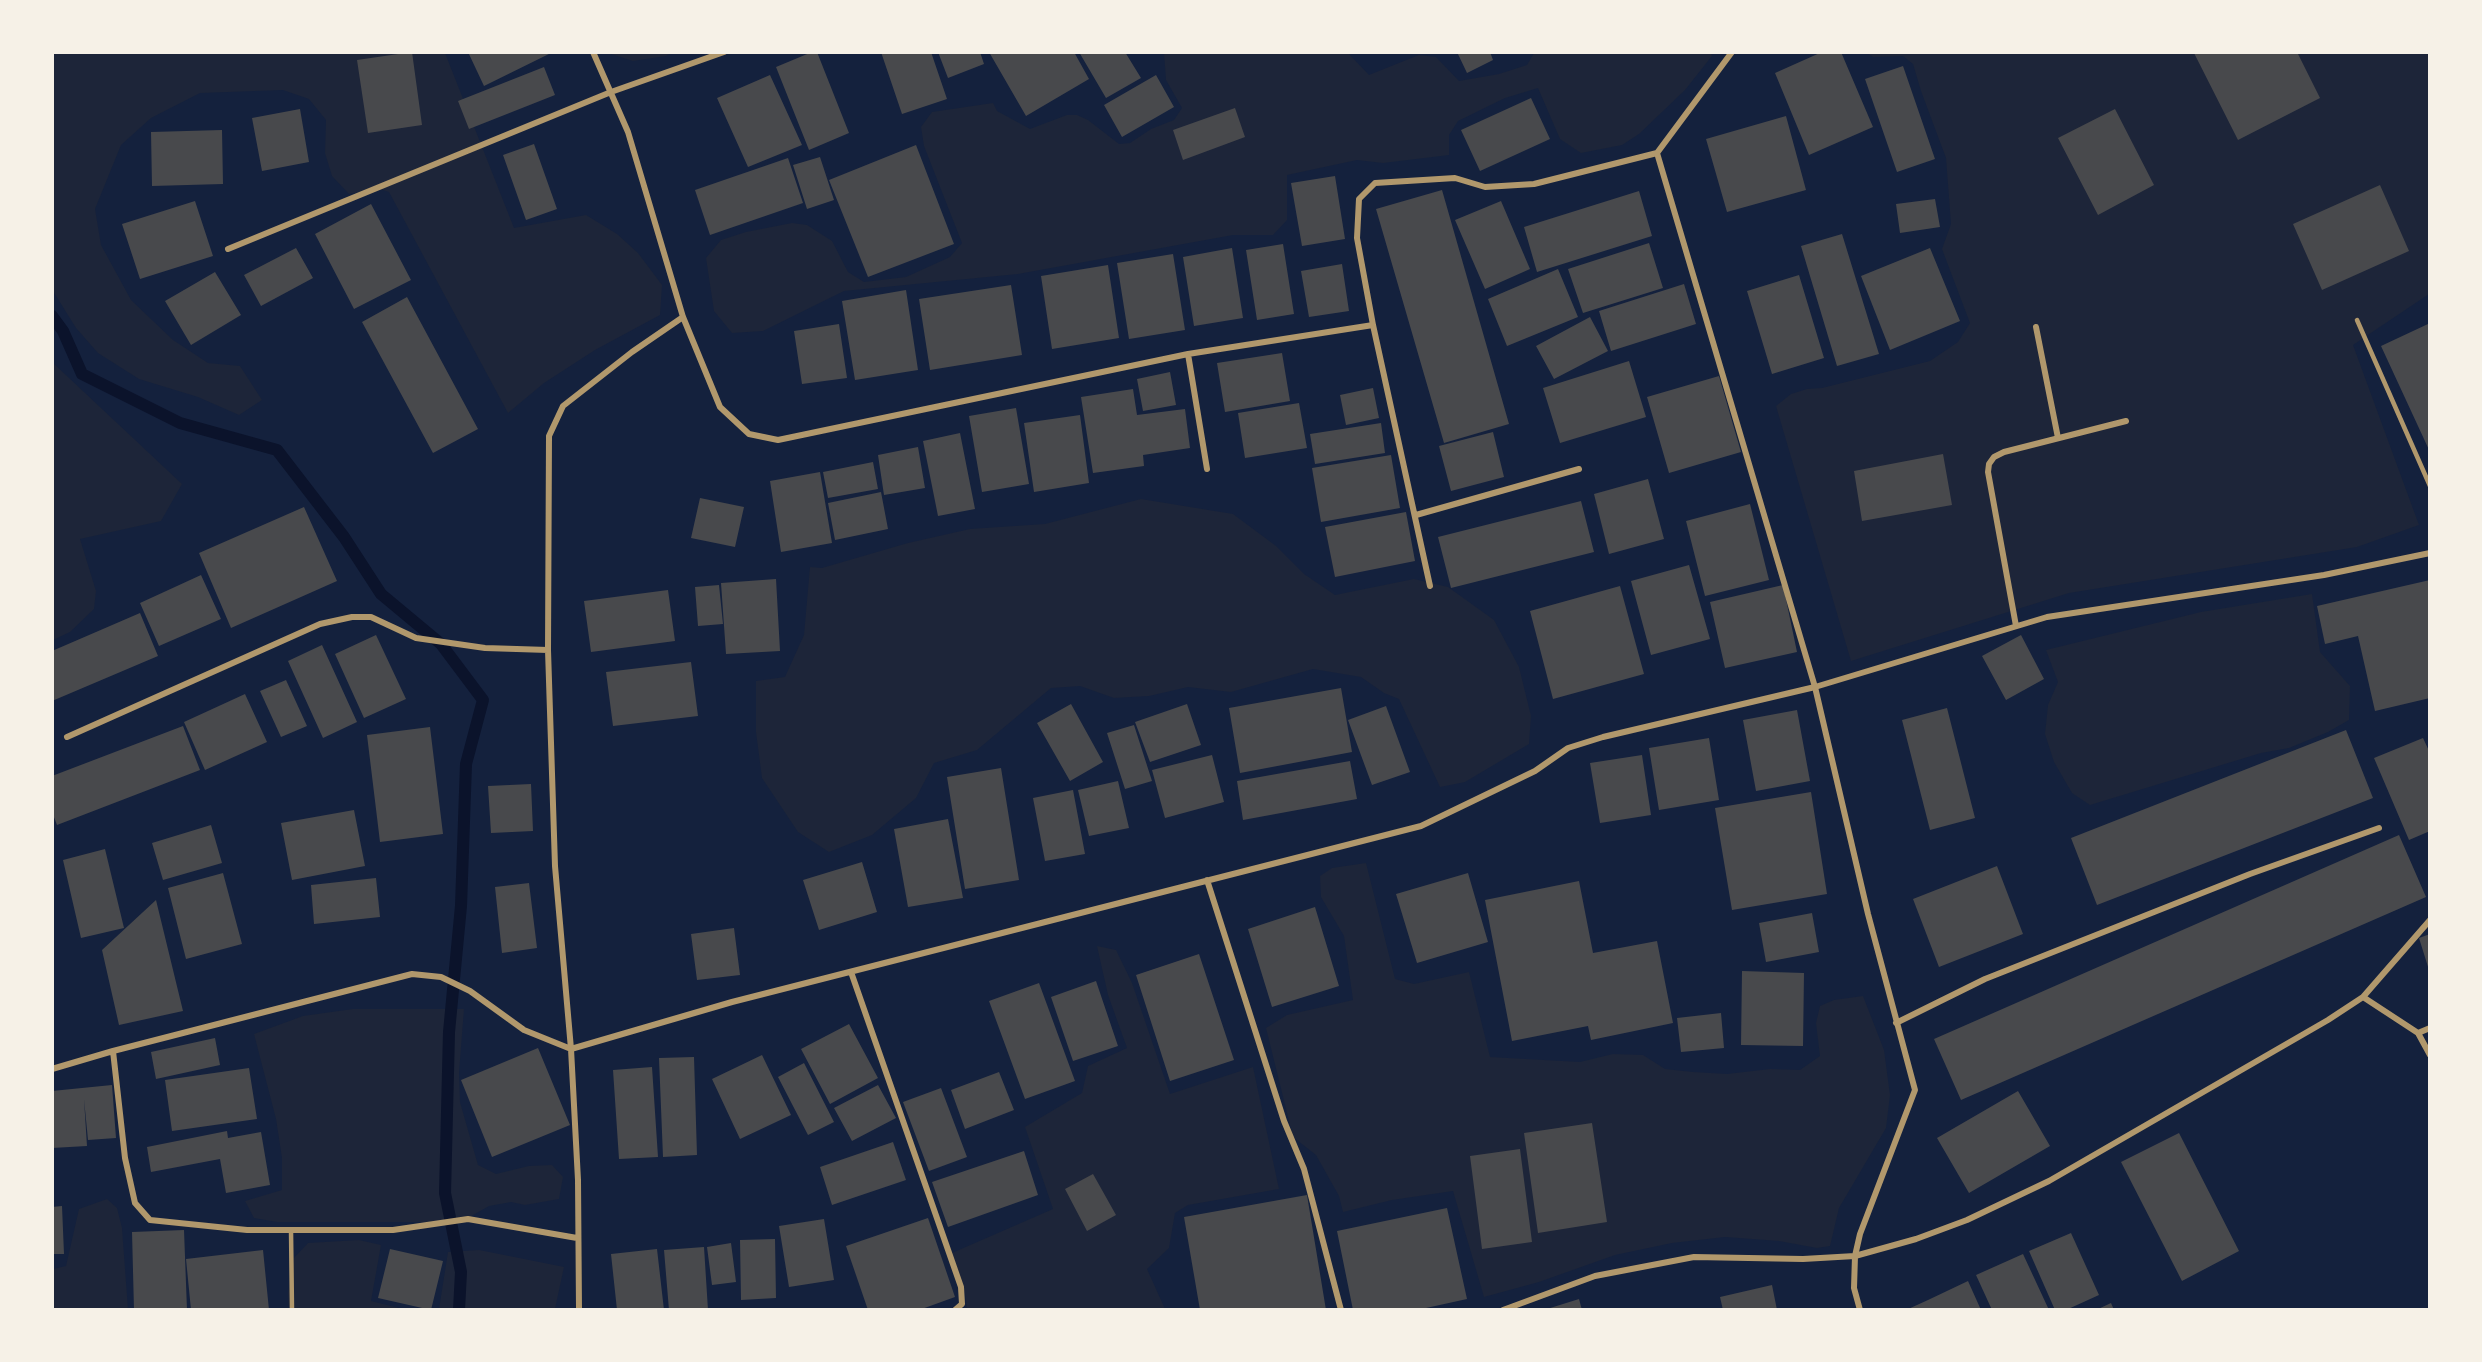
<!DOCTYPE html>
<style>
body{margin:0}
#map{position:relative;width:2482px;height:1362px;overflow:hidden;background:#14213d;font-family:Ubuntu,sans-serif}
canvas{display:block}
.frame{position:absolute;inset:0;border:54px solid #f6f1e7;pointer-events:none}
</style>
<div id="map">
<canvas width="2482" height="1362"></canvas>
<div class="frame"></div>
</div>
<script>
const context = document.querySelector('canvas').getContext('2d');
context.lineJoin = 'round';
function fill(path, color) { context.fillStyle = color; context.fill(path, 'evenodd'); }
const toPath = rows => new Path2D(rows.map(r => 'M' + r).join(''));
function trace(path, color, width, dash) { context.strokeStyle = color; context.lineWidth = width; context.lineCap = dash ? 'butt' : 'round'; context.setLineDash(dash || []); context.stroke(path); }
fill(toPath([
 [53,52,445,53,514,228,586,215,617,234,638,253,662,285,660,315,595,350,544,383,508,413,389,192,380,189,349,194,332,176,325,153,326,120,309,99,283,90,200,93,151,118,121,145,95,209,101,245,131,300,173,340,208,363,240,366,262,400,239,415,198,397,139,379,98,353,76,328,53,291],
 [608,53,671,53,666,56,633,61],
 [1164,53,1348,53,1369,75,1419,55,1436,57,1459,81,1499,74,1527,65,1534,53,1711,53,1712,56,1685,90,1639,134,1622,145,1581,153,1560,139,1538,88,1505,98,1458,121,1449,135,1449,155,1383,163,1357,160,1287,175,1287,220,1273,235,1233,235,1018,274,844,291,763,331,732,333,714,311,706,258,721,240,746,232,792,223,807,225,832,241,848,272,864,282,906,277,950,257,962,243,924,146,921,127,932,112,993,103,997,111,1030,129,1067,115,1077,115,1088,120,1119,144,1130,143,1151,129,1174,120,1182,108,1166,80],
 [1867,53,2429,53,2429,294,2353,345,2419,525,2357,547,2069,593,1851,661,1776,406,1791,394,1807,389,1822,388,1930,361,1958,342,1970,323,1942,249,1951,224,1946,158,1921,91,1913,64,1903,56,1873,57],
 [52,362,182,484,161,521,80,539,96,591,94,609,70,632,53,640],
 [1141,499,1233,514,1276,546,1304,574,1335,595,1414,579,1448,587,1494,620,1519,667,1531,716,1529,744,1465,782,1440,787,1399,699,1384,693,1361,677,1313,669,1231,692,1188,687,1149,696,1114,698,1080,686,1051,688,977,750,934,763,916,798,872,835,829,852,798,832,762,778,756,732,756,681,785,677,804,635,810,567,822,568,908,543,970,529,1045,524],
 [2312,594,2320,652,2350,686,2349,720,2328,732,2289,748,2261,753,2090,805,2072,793,2054,762,2045,734,2048,705,2058,682,2046,650,2201,612],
 [1366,863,1395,979,1414,984,1469,972,1490,1057,1580,1062,1613,1054,1643,1055,1665,1069,1693,1072,1727,1074,1770,1069,1800,1070,1820,1056,1816,1023,1820,1006,1834,1000,1863,996,1884,1050,1890,1095,1886,1128,1839,1208,1830,1246,1817,1248,1779,1241,1725,1237,1672,1243,1615,1255,1539,1282,1484,1297,1453,1191,1392,1200,1343,1212,1339,1196,1316,1155,1293,1137,1266,1028,1287,1015,1353,1000,1344,936,1321,897,1320,876,1332,868],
 [1097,946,1116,950,1132,983,1170,1094,1253,1067,1279,1189,1188,1205,1175,1213,1169,1248,1147,1269,1165,1309,967,1309,965,1293,952,1253,1053,1209,1025,1127,1082,1093,1088,1066,1127,1048,1108,995],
 [353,1009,464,1009,459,1073,460,1102,478,1165,496,1174,529,1166,552,1165,563,1177,559,1199,525,1205,511,1202,489,1206,466,1219,430,1222,277,1222,254,1218,245,1201,282,1190,282,1158,276,1119,254,1034,303,1016],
 [107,1199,117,1208,122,1228,128,1309,53,1309,53,1269,66,1266,79,1209],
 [359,1240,381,1245,371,1301,403,1309,289,1310,288,1293,294,1258,308,1243],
 [479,1250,564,1267,555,1309,439,1309,448,1252]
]), '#1d2539');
trace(toPath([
 [52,316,63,331,82,374,180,423,277,450,344,537,381,594,441,644,483,700,466,764,461,906,449,1032,445,1193,461,1272,459,1310]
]), '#0b132b', 12);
fill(toPath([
 [412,52,422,125,368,133,357,60],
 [468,52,553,52,484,86],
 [812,52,817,52,849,133,809,150,776,67],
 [881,52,931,52,947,99,902,114],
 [938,52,980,52,984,64,948,78],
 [989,52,1074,52,1089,79,1026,116],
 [1079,52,1125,52,1141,78,1106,98],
 [1457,52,1490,52,1493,60,1467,73],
 [1822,52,1841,52,1873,127,1809,155,1775,73],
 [2297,52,2320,98,2238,140,2194,53],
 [1903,66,1935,159,1897,172,1865,79],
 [544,67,555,95,469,129,458,101],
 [770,75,802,145,748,167,717,98],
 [1156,75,1174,107,1122,137,1104,105],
 [1531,98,1550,139,1480,171,1461,130],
 [1235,108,1245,137,1183,160,1173,130],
 [300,109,309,162,262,171,252,118],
 [2115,109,2154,185,2098,215,2058,138],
 [1786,116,1806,190,1727,212,1706,139],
 [222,130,223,184,152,186,151,132],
 [534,144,557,209,526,220,503,155],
 [916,145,954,244,868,277,829,180],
 [820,157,834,200,807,209,793,165],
 [788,158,803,203,710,235,695,190],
 [1335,176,1345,239,1302,246,1291,183],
 [2380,185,2409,251,2322,290,2293,224],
 [1442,190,1509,424,1444,443,1376,209],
 [1639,191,1652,236,1537,272,1524,227],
 [1935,199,1940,227,1900,233,1896,204],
 [195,201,213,256,140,279,122,224],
 [1501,201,1530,269,1485,289,1455,220],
 [371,204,411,280,354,309,315,234],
 [1842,234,1879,354,1837,366,1801,246],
 [1649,243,1663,288,1583,313,1568,269],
 [1283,244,1294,314,1257,320,1246,250],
 [296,248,313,278,261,306,244,275],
 [1232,248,1243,318,1194,326,1183,257],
 [1930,248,1960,321,1890,350,1861,276],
 [1173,254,1185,330,1129,339,1117,263],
 [1342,264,1349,311,1309,317,1301,271],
 [1108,265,1119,338,1052,349,1041,276],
 [1558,269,1578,317,1507,346,1488,299],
 [215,272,241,315,191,345,165,301],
 [1799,275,1824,358,1772,374,1747,291],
 [1684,284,1696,324,1611,351,1599,311],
 [1011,285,1022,355,930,370,919,299],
 [906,290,918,370,855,380,842,301],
 [407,297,478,429,433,453,362,322],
 [1590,317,1608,351,1554,379,1536,346],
 [839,324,847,378,802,384,794,331],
 [2428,324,2430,327,2430,452,2381,346],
 [1282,353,1290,401,1225,412,1217,363],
 [1629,361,1646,417,1560,443,1543,388],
 [1170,372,1176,405,1143,411,1137,379],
 [1719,376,1741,452,1669,473,1647,397],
 [1373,388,1379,418,1346,425,1340,395],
 [1133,389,1137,415,1185,409,1190,448,1143,455,1144,466,1093,473,1081,397],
 [1299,403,1307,448,1245,458,1238,413],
 [1016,408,1029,484,982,492,969,416],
 [1080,415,1089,483,1034,492,1024,423],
 [1381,423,1385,453,1315,464,1310,434],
 [1493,432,1504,477,1451,491,1439,446],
 [960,433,975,509,938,516,923,441],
 [918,447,925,488,884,495,878,455],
 [1943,454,1952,505,1862,521,1854,471],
 [1391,455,1400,508,1321,522,1312,468],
 [873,462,878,489,828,498,823,472],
 [820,472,832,543,781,552,770,481],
 [1648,479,1664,539,1609,554,1594,494],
 [881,492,888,529,835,540,828,503],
 [700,498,744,507,735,547,691,538],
 [1581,501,1594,552,1451,588,1438,537],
 [1750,504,1769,580,1705,596,1686,521],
 [304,507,337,581,231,628,199,553],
 [1406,512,1415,561,1335,577,1325,527],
 [1689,565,1710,639,1651,655,1631,581],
 [201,575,221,619,159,646,140,603],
 [776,579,780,651,726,654,721,583],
 [2430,580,2430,698,2375,711,2358,636,2325,644,2317,606],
 [719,585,723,624,698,626,695,587],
 [1783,585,1797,652,1725,668,1710,602],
 [1620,586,1644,674,1553,699,1530,611],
 [668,590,675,641,591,652,584,601],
 [140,613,158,656,52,701,52,651],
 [376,635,406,699,364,718,335,654],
 [2021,635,2044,679,2006,700,1982,656],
 [322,645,357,722,323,738,288,661],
 [691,662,698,716,613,726,606,672],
 [286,680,307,726,281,737,260,691],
 [1341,688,1352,752,1240,773,1229,708],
 [245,694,267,742,205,770,184,722],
 [1071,704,1103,762,1070,781,1037,723],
 [1187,704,1201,745,1150,762,1135,722],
 [1386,706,1410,772,1372,785,1348,720],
 [1947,708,1975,818,1930,830,1902,720],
 [1797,710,1810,781,1756,791,1743,720],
 [1134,725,1152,781,1125,789,1107,733],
 [183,726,200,770,57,825,52,812,52,776],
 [430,727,443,834,380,842,367,735],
 [2346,730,2373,798,2097,905,2071,838],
 [1709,738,1719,800,1659,810,1649,748],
 [2423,738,2430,753,2430,831,2409,840,2374,758],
 [1212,755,1224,802,1165,818,1152,770],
 [1642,755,1651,815,1600,823,1590,763],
 [1350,761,1357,799,1243,820,1237,781],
 [1001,768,1019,880,965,889,947,777],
 [1118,781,1129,828,1089,836,1078,790],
 [531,784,533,831,491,833,488,786],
 [1073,790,1085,854,1045,861,1033,798],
 [1811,792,1827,894,1732,910,1715,808],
 [354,810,365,866,292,880,281,823],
 [948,819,963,898,908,907,894,829],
 [211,825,222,863,163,880,152,843],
 [2399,835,2426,897,1961,1100,1934,1039],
 [105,849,124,928,81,938,63,860],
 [862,862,877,912,819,930,803,880],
 [1997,866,2023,934,1939,967,1913,899],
 [223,873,242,944,186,959,168,888],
 [1468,873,1488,942,1417,963,1396,894],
 [376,878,380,917,314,924,311,885],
 [1579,881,1593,953,1657,941,1673,1023,1591,1040,1588,1026,1512,1041,1485,900],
 [529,883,537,948,502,953,495,887],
 [156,900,183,1011,119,1025,102,950],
 [1315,907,1339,986,1272,1007,1248,929],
 [1812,913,1819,952,1766,962,1759,923],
 [734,928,740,975,697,980,691,934],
 [2430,934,2430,970,2429,970,2419,938],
 [1199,954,1234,1060,1170,1081,1136,975],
 [1742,971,1804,973,1803,1046,1741,1045],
 [1096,981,1118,1046,1073,1061,1051,997],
 [1039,983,1075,1081,1025,1099,989,1001],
 [1721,1013,1724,1048,1681,1052,1677,1018],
 [849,1024,878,1078,830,1104,801,1049],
 [215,1038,220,1065,156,1079,151,1052],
 [538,1048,570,1125,492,1157,461,1080],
 [762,1055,791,1115,740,1139,712,1079],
 [694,1057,697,1155,663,1157,659,1058],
 [804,1063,834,1122,808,1135,778,1077],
 [652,1067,658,1157,619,1159,613,1070],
 [249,1068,257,1119,172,1131,165,1080],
 [999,1072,1014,1110,965,1129,951,1090],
 [112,1085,116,1138,88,1140,84,1099,87,1146,52,1148,52,1091],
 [878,1085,896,1118,852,1141,834,1108],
 [941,1088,967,1157,929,1171,903,1102],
 [2018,1091,2050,1146,1969,1193,1937,1138],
 [1592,1123,1607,1222,1538,1233,1524,1133],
 [227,1131,228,1138,261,1132,270,1185,226,1193,220,1159,151,1172,147,1147],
 [2179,1133,2239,1251,2182,1281,2121,1162],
 [893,1142,906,1180,832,1205,820,1167],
 [1520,1149,1532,1242,1482,1249,1470,1156],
 [1024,1151,1038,1195,948,1227,932,1182],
 [1093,1174,1116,1215,1087,1231,1065,1189],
 [1307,1195,1326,1310,1200,1310,1184,1217],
 [62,1206,64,1254,52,1254,52,1207],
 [1447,1208,1467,1299,1417,1310,1353,1310,1337,1231],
 [928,1218,955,1297,919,1310,868,1310,846,1246],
 [824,1219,834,1280,789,1287,779,1226],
 [184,1230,187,1310,134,1310,132,1232],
 [2071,1233,2099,1295,2066,1310,2055,1310,2029,1251],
 [775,1239,776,1298,741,1300,740,1240],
 [731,1243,736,1282,712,1285,707,1247],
 [704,1247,708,1310,669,1310,664,1250],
 [390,1249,443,1261,431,1310,378,1298],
 [657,1249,664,1310,617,1310,611,1254],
 [263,1250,269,1310,191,1310,186,1259],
 [2023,1254,2049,1310,1992,1310,1976,1275],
 [1968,1281,1981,1310,1906,1310,1928,1300],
 [1772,1285,1777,1310,1723,1310,1720,1297],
 [1579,1299,1582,1310,1547,1310,1547,1309],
 [2111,1303,2114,1310,2096,1310]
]), '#48494c');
trace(toPath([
 [2357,320,2430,486],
 [291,1230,292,1310]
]), '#b1986c', 4.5);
trace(toPath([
 [593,52,628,132,683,317,720,407,749,434,778,440,1188,354,1373,325],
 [1732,52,1657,153,1815,687,1868,914,1915,1090,1860,1234,1855,1256,1854,1288,1860,1310],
 [228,249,611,92,724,52],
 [2036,327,2058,438],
 [1188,354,1207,469],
 [1416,515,1579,469],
 [1430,586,1373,325,1357,238,1359,199,1375,183,1455,178,1485,187,1534,184,1657,153],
 [2016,626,1988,472,1989,464,1994,457,2004,452,2126,421],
 [67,737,320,624,352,617,371,617,416,638,485,648,548,650],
 [1207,880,1284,1121,1304,1169,1341,1310],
 [851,972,961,1287,962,1304,955,1310],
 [2363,997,2418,1033,2430,1055],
 [1896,1023,1985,979,2250,874,2379,828],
 [2418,1033,2430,1028],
 [113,1051,125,1158,135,1203,150,1220,247,1230,393,1230,468,1219,577,1238],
 [52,1069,113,1051,412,974,441,977,470,991,524,1030,571,1049,732,1002,1421,826,1535,771,1568,748,1603,737,1815,687,2047,617,2324,575,2430,553],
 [579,1310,578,1180,571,1049,555,866,548,650,549,436,563,406,632,352,683,317],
 [1503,1310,1595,1276,1694,1257,1803,1259,1855,1256,1916,1239,1967,1220,2049,1181,2328,1020,2363,997,2430,920]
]), '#b1986c', 6);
</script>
